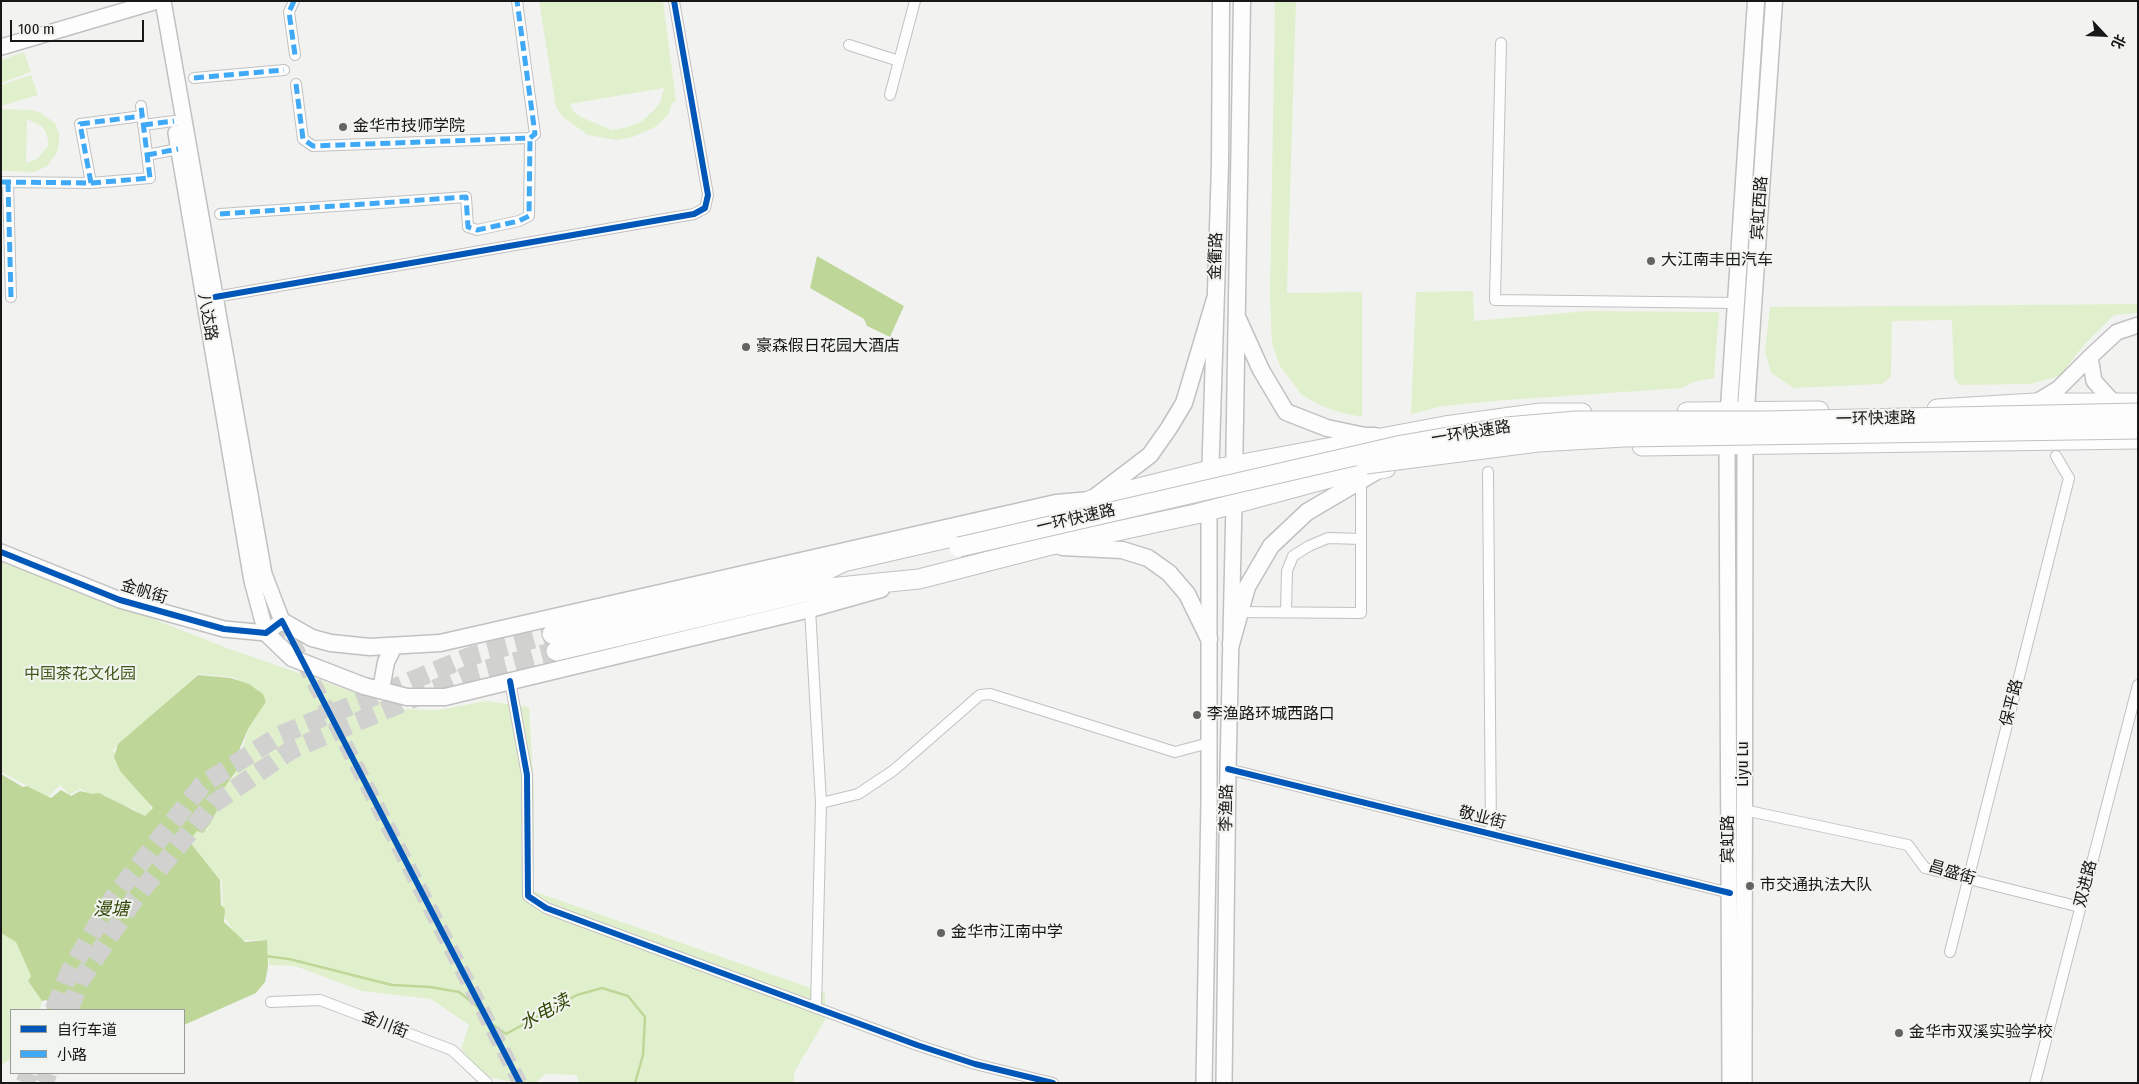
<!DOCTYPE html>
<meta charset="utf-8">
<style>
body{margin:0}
#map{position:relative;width:2139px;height:1084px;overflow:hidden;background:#f2f3f1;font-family:"Fira Sans Condensed","Noto Sans SC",sans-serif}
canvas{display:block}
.frame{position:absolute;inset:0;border:2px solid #171817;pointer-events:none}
.legend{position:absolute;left:10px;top:1009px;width:175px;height:65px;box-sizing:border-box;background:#f2f4f0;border:1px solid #9a9c99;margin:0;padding:6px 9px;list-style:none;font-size:15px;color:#171817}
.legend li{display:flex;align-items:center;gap:10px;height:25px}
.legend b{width:25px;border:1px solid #9a9c99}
.north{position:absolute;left:2079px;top:10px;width:50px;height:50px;-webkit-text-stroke:4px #f2f4f0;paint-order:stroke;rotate:115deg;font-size:14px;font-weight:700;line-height:20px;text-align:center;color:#171817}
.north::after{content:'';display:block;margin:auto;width:18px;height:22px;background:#171817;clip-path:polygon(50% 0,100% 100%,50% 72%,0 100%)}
.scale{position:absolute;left:10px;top:20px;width:134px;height:22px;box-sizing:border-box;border:2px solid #171817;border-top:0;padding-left:6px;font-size:15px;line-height:18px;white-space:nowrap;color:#171817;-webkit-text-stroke:4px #f2f4f0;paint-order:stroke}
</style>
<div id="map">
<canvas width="2139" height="1084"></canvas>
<div class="frame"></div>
<ul class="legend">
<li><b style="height:6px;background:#0057b8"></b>自行车道</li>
<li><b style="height:6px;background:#3fa9f5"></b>小路</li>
</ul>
<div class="north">北</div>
<div class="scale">100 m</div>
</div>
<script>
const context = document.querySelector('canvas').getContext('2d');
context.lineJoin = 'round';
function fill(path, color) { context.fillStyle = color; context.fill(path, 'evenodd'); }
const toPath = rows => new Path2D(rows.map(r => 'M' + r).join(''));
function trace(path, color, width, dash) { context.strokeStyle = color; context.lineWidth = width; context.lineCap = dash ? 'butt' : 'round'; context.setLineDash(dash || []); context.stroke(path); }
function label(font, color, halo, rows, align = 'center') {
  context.font = font + ' "Fira Sans Condensed","Noto Sans SC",sans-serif'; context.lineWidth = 4; context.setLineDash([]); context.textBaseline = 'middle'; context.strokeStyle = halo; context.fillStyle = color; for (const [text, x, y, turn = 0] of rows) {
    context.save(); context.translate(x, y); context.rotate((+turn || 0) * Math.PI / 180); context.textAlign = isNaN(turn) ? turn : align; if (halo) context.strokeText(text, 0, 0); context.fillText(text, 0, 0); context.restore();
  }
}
fill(toPath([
 [539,1,663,1,676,101,672,103,668,115,655,127,633,137,617,140,588,135,563,117,556,107],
 [664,88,660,103,652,112,642,121,628,127,612,130,602,126,579,116,573,111,570,104],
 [1275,1,1296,1,1287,293,1362,292,1362,417,1338,412,1320,405,1302,395,1280,366,1272,344,1270,297],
 [24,52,31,72,1,83,1,60],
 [31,75,38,95,1,106,1,85],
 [1,109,31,110,41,113,55,123,59,133,59,143,57,153,47,166,35,172,1,171],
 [27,119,41,126,46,132,49,145,37,159,26,163],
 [1473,291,1474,321,1587,311,1719,312,1714,378,1693,382,1683,388,1506,400,1443,406,1411,414,1416,292],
 [2138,304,2138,313,2114,315,2083,346,2060,376,2030,384,1959,385,1954,377,1952,320,1892,321,1891,376,1882,384,1793,388,1771,373,1765,351,1770,307],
 [1,559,227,648,402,709,438,710,486,701,529,707,534,790,533,891,825,993,826,1018,795,1071,793,1083,578,1083,577,1075,546,1074,535,1083,519,1083,487,1077,461,1049,469,1025,431,999,362,991,295,966,269,965,265,940,239,940,223,915,222,882,189,841,196,829,207,830,217,811,225,785,235,775,250,723,267,702,258,690,233,677,198,674,113,750,153,811,146,818,134,809,120,805,105,795,90,795,80,789,69,795,60,785,48,797,1,772],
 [1,933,16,941,31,976,28,981,42,1001,40,1010,11,1010,11,1059,1,1065]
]), '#e1f0cc');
fill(toPath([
 [817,256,904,306,890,337,867,326,864,319,810,288],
 [198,675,231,678,249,684,263,694,266,702,249,727,240,748,237,770,224,788,220,805,210,824,203,833,197,831,189,841,220,880,221,905,225,909,224,922,245,942,267,940,268,967,265,982,256,993,184,1025,184,1010,47,1010,47,1000,42,1001,28,981,31,976,16,942,1,933,1,774,23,787,27,786,51,798,61,790,71,796,80,791,92,794,99,793,145,816,153,808,120,771,114,757,118,744]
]), '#bed799');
trace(toPath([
 [265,956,289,959,392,985,430,987,459,992,477,1006,490,1023,506,1034,577,995,602,988,628,996,645,1017,643,1055,635,1083]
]), '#bed799', 2.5);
trace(toPath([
 [282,621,520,1083]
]), '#d1d2d0', 15, [15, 8]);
trace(toPath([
 [54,1010,70,971,113,898,202,785,280,735,471,656,552,634],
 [69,1010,80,981,135,898,213,804,291,750,475,672,556,651],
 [25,1083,29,1073],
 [44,1083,48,1073]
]), '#d1d2d0', 19, [19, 9]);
const street = toPath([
 [294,1,289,12,295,55],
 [1501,43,1495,300,1737,303],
 [849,45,899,61],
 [194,78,284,70],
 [296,84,303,139,313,146,530,138,535,134,517,1],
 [890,95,915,1],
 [143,125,174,121],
 [147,155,178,149],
 [1,182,91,183,150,178,141,106],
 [8,182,11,297],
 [91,183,80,124,142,116],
 [220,214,466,197,468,227,477,230,519,221,529,216,530,138],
 [215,297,694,214,705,208,708,195,674,1],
 [1488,472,1491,834],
 [810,609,821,803,816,1008],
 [1235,612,1361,613,1361,480],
 [1286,612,1287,571,1293,556,1309,546,1328,538,1361,539],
 [510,681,527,775,528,896,546,908,917,1045,975,1064,1053,1083],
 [1228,769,1730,893],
 [821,803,858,794,894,770,980,695,990,694,1175,752,1209,743],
 [1744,810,1908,845,1925,868,2080,907],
 [1950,952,2069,478,2056,456],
 [271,1002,320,1000,452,1050,487,1083],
 [2035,1083,2138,685]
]);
const secondary = toPath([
 [1,47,157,1],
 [176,133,252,581,266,633],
 [2090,357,2117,332,2138,325],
 [2035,403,2058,389,2090,357,2094,381,2114,403],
 [1727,446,1730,1083],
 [1,552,120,600,224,629,266,633,282,621,264,574,163,1],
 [1204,1083,1209,802,1209,510],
 [1224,1083,1228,769,1234,503],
 [1744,1083,1745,446]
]);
const primary = toPath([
 [1238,319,1261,370,1286,412,1327,428,1365,436,1375,436],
 [1728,423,1756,1],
 [1745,423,1774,1],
 [1234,478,1242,1],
 [1210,481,1220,165,1221,1],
 [1062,547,1122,550,1148,558,1169,573,1187,594,1209,639],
 [282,621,312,638,331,643,370,647,440,643,1056,503,1091,500,1150,455,1169,428,1184,403,1215,299],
 [266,633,292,658,364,686,407,697,445,697,810,609,881,589],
 [1231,644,1247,587,1271,546,1307,512,1375,472],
 [381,690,386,662,394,646]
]);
const highway = toPath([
 [1937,409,2035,403,2138,403],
 [1687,412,1819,411],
 [1642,446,2138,439],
 [552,634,819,574,843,562,1057,513,1091,500,1210,470,1445,426,1541,413,1582,413],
 [556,651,819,589,919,579,1047,546,1196,514,1337,476,1386,468]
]);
trace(street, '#c0c1c0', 12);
trace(secondary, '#c0c1c0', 18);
trace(primary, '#c0c1c0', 19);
trace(highway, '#c0c1c0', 21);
trace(street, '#fdfdfd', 10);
trace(secondary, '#fdfdfd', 15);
trace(primary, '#fdfdfd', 16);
trace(highway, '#fdfdfd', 19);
const highwayBridge = toPath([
 [1366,464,1538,442,1624,437,2138,429],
 [959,547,1402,445,1506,427,1576,421,1765,421,2138,413]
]);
trace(highwayBridge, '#c0c1c0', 21, []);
trace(highwayBridge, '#fdfdfd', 19);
trace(toPath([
 [294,1,289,12,295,55],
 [194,78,284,70],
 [296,84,303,139,313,146,530,138,535,134,517,1],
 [143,125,174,121],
 [147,155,178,149],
 [1,182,91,183,150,178,141,106],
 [8,182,11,297],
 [91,183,80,124,142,116],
 [220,214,466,197,468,227,477,230,519,221,529,216,530,138]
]), '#3fa9f5', 5, [10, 5]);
trace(toPath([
 [215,297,694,214,705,208,708,195,674,1],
 [1,552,120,600,224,629,266,633,282,621,520,1083],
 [510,681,527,775,528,896,546,908,917,1045,975,1064,1053,1083],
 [1228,769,1730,893]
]), '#0057b8', 6);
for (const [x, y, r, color] of [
 [343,127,5,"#646563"],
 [1651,261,5,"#646563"],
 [746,347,5,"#646563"],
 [1197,715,5,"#646563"],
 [1750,886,5,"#646563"],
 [941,933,5,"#646563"],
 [1899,1033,5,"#646563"]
]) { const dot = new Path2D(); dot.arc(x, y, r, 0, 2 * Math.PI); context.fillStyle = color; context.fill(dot); trace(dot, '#f2f4f0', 2); }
label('16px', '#171817', '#f2f4f0', [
 ["金华市技师学院",353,127],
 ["大江南丰田汽车",1661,261],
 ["豪森假日花园大酒店",756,347],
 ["李渔路环城西路口",1207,715],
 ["市交通执法大队",1760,886],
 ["金华市江南中学",951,933],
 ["金华市双溪实验学校",1909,1033]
], 'left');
label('16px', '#171817', '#f2f4f0', [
 ["宾虹西路",1760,208,-86],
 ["金衢路",1216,256,-88],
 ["八达路",207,317,80],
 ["一环快速路",1876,419,-1],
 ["一环快速路",1471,433,-9],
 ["一环快速路",1076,519,-13],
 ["金帆街",144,592,17],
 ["保平路",2012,703,-76],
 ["Liyu Lu",1744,764,-90],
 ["李渔路",1227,808,-89],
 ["敬业街",1482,818,14],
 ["宾虹路",1729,839,-90],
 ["昌盛街",1952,873,17],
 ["双进路",2086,884,-76],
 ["金川街",385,1025,21]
]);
label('16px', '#42581b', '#f2f4f0', [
 ["中国茶花文化园",80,675]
]);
label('italic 18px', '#354a0a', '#f2f4f0', [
 ["漫塘",111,910],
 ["水电渎",545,1013,-29]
]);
</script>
